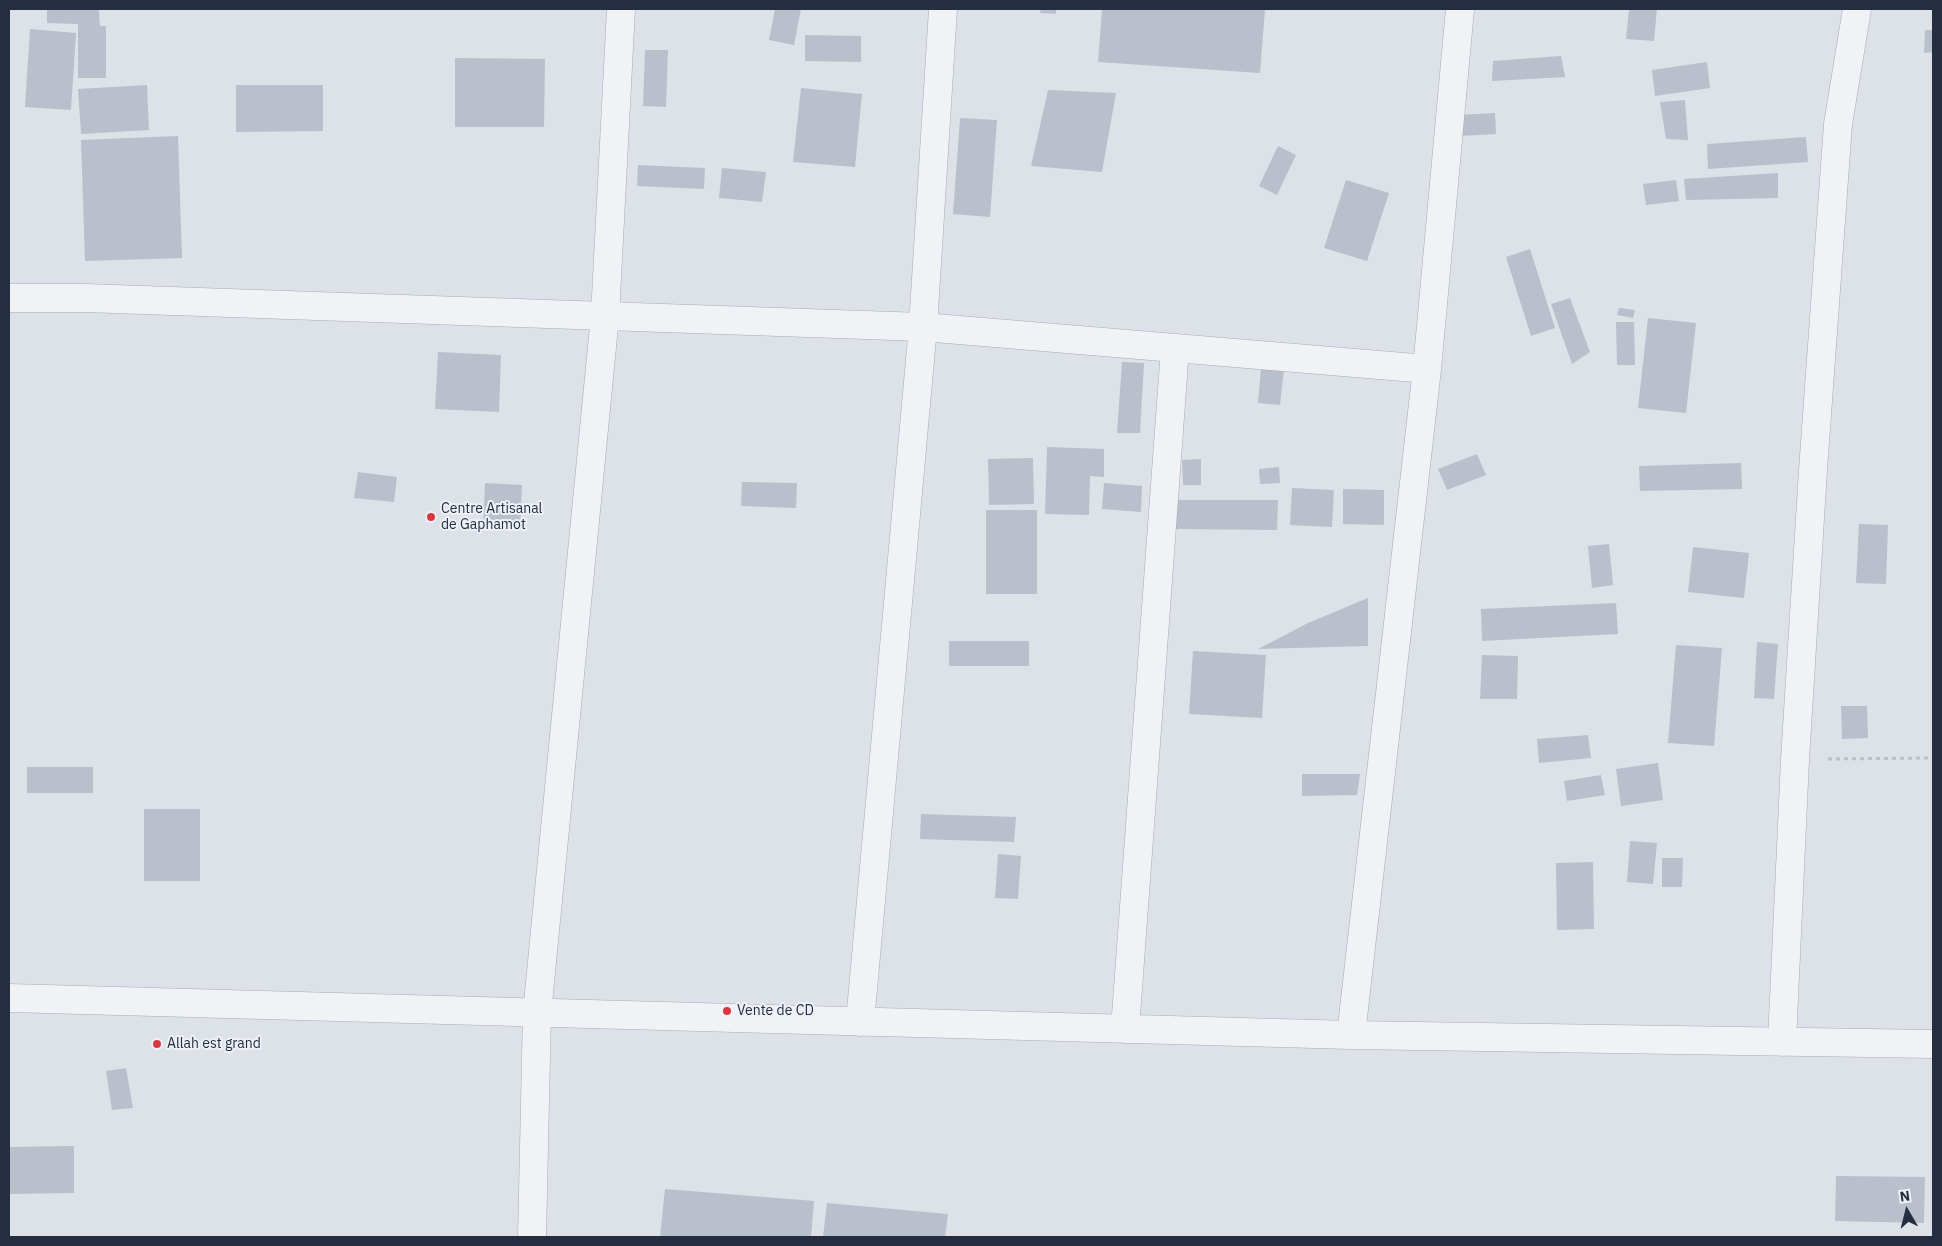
<!DOCTYPE html>
<style>
body{margin:0}
#map{position:relative;width:1942px;height:1246px;overflow:hidden;background:#dde1e8;font-family:"IBM Plex Sans",sans-serif}
canvas{display:block}
.frame{position:absolute;inset:0;border:10px solid #252d40;pointer-events:none}
.north{position:absolute;left:1882px;top:1186px;width:50px;height:50px;-webkit-text-stroke:4px #edf0f6;paint-order:stroke;rotate:352deg;font-size:14px;font-weight:700;line-height:20px;text-align:center;color:#252d40}
.north::after{content:'';display:block;margin:auto;width:18px;height:22px;background:#252d40;clip-path:polygon(50% 0,100% 100%,50% 72%,0 100%)}
</style>
<div id="map">
<canvas width="1942" height="1246"></canvas>
<div class="frame"></div>
<div class="north">N</div>
</div>
<script>
const context = document.querySelector('canvas').getContext('2d');
context.lineJoin = 'round';
function fill(path, color) { context.fillStyle = color; context.fill(path, 'evenodd'); }
const toPath = rows => new Path2D(rows.map(r => 'M' + r).join(''));
function trace(path, color, width, dash) { context.strokeStyle = color; context.lineWidth = width; context.lineCap = dash ? 'butt' : 'round'; context.setLineDash(dash || []); context.stroke(path); }
function label(font, color, halo, rows, align = 'center') {
  context.font = font + ' "IBM Plex Sans",sans-serif'; context.lineWidth = 4; context.setLineDash([]); context.textBaseline = 'middle'; context.strokeStyle = halo; context.fillStyle = color; for (const [text, x, y, turn = 0] of rows) {
    context.save(); context.translate(x, y); context.rotate((+turn || 0) * Math.PI / 180); context.textAlign = isNaN(turn) ? turn : align; if (halo) context.strokeText(text, 0, 0); context.fillText(text, 0, 0); context.restore();
  }
}
fill(toPath([
 [47,9,99,9,100,26,106,26,106,78,78,78,78,24,47,23],
 [775,9,801,9,794,45,769,40],
 [1041,9,1056,9,1056,14,1040,13],
 [1102,9,1265,9,1260,73,1098,62],
 [1629,9,1657,9,1654,41,1626,39],
 [30,29,76,33,71,110,25,107],
 [1925,30,1933,30,1933,52,1924,53],
 [805,35,861,36,861,62,805,61],
 [645,50,668,50,666,107,643,106],
 [1561,56,1565,77,1492,81,1493,61],
 [455,58,545,59,544,127,455,127],
 [1707,62,1710,88,1655,96,1652,70],
 [147,85,149,130,81,134,78,89],
 [236,85,323,85,323,131,236,132],
 [801,88,862,94,855,167,793,162],
 [1048,90,1116,93,1102,172,1031,166],
 [1685,100,1688,140,1666,139,1660,102],
 [1495,113,1496,134,1459,136,1458,115],
 [960,118,997,120,990,217,953,214],
 [178,136,182,258,85,261,81,140],
 [1806,137,1808,162,1708,169,1707,144],
 [1278,146,1296,155,1277,195,1259,186],
 [638,165,705,168,704,189,637,186],
 [722,168,766,172,762,202,719,198],
 [1778,173,1778,198,1686,200,1684,179],
 [1346,180,1389,193,1367,261,1324,248],
 [1676,180,1679,201,1646,205,1643,184],
 [1530,249,1555,328,1531,336,1506,257],
 [1570,298,1590,352,1572,364,1551,304],
 [1619,308,1635,310,1633,318,1617,315],
 [1648,318,1696,323,1686,413,1638,408],
 [1616,322,1634,322,1635,365,1617,365],
 [438,352,501,355,499,412,435,409],
 [1122,362,1144,363,1140,433,1117,433],
 [1261,368,1284,369,1280,405,1258,403],
 [1047,447,1104,449,1104,477,1090,476,1089,515,1045,514],
 [1477,454,1486,475,1447,490,1438,469],
 [1033,458,1034,504,989,505,988,459],
 [1201,459,1201,485,1183,485,1182,460],
 [1741,463,1742,489,1640,491,1639,466],
 [1279,467,1280,483,1260,484,1259,469],
 [358,472,397,477,394,502,354,498],
 [742,482,797,483,796,508,741,506],
 [485,483,522,485,520,530,483,528],
 [1104,483,1142,486,1141,512,1102,509],
 [1292,488,1334,490,1332,527,1290,525],
 [1343,489,1384,490,1384,525,1343,524],
 [1177,500,1278,500,1277,530,1175,529],
 [986,510,1037,510,1037,594,986,594],
 [1859,524,1888,525,1886,584,1856,583],
 [1609,544,1613,585,1592,588,1588,546],
 [1693,547,1749,553,1744,598,1688,592],
 [1368,598,1368,646,1258,649,1308,623],
 [1616,603,1618,634,1482,641,1481,609],
 [949,641,1029,641,1029,666,949,666],
 [1757,642,1778,644,1774,699,1754,698],
 [1676,645,1722,648,1714,746,1668,743],
 [1193,651,1266,655,1262,718,1189,714],
 [1482,655,1518,656,1517,699,1480,699],
 [1841,706,1867,706,1868,738,1842,739],
 [1588,735,1591,758,1539,763,1537,739],
 [1658,763,1663,800,1621,806,1616,769],
 [27,767,93,767,93,793,27,793],
 [1302,774,1360,774,1357,795,1302,796],
 [1601,775,1605,795,1567,801,1564,781],
 [144,809,200,809,200,881,144,881],
 [921,814,1016,817,1014,842,920,839],
 [1630,841,1657,843,1653,884,1627,882],
 [998,854,1021,856,1018,899,995,898],
 [1662,858,1683,858,1682,887,1662,887],
 [1593,862,1594,929,1557,930,1556,863],
 [126,1068,133,1108,112,1110,106,1071],
 [74,1146,74,1193,9,1194,9,1147],
 [1836,1176,1925,1177,1924,1223,1835,1221],
 [665,1189,814,1201,811,1237,660,1237],
 [827,1203,948,1214,945,1237,823,1237]
]), '#babfcc');
const minor = toPath([
 [9,298,85,298,923,327,1427,369],
 [9,998,1351,1035,1933,1044],
 [860,1022,923,327,943,9],
 [1125,1029,1175,349],
 [1351,1035,1427,369,1460,9],
 [1782,1042,1795,760,1813,470,1838,124,1857,9],
 [532,1237,537,1013,605,316,621,9]
]);
trace(minor, '#a6abb6', 29);
trace(toPath([
 [1828,759,1933,758]
]), '#bbbfc7', 3, [4, 4]);
trace(minor, '#f0f2f6', 28);
for (const [x, y, r, color] of [
 [431,517,5,"#da3641"],
 [727,1011,5,"#da3641"],
 [157,1044,5,"#da3641"]
]) { const dot = new Path2D(); dot.arc(x, y, r, 0, 2 * Math.PI); context.fillStyle = color; context.fill(dot); trace(dot, '#edf0f6', 2); }
label('14px', '#252d40', '#edf0f6', [
 ["Centre Artisanal",441,509],
 ["de Gaphamot",441,525],
 ["Vente de CD",737,1011],
 ["Allah est grand",167,1044]
], 'left');
</script>
